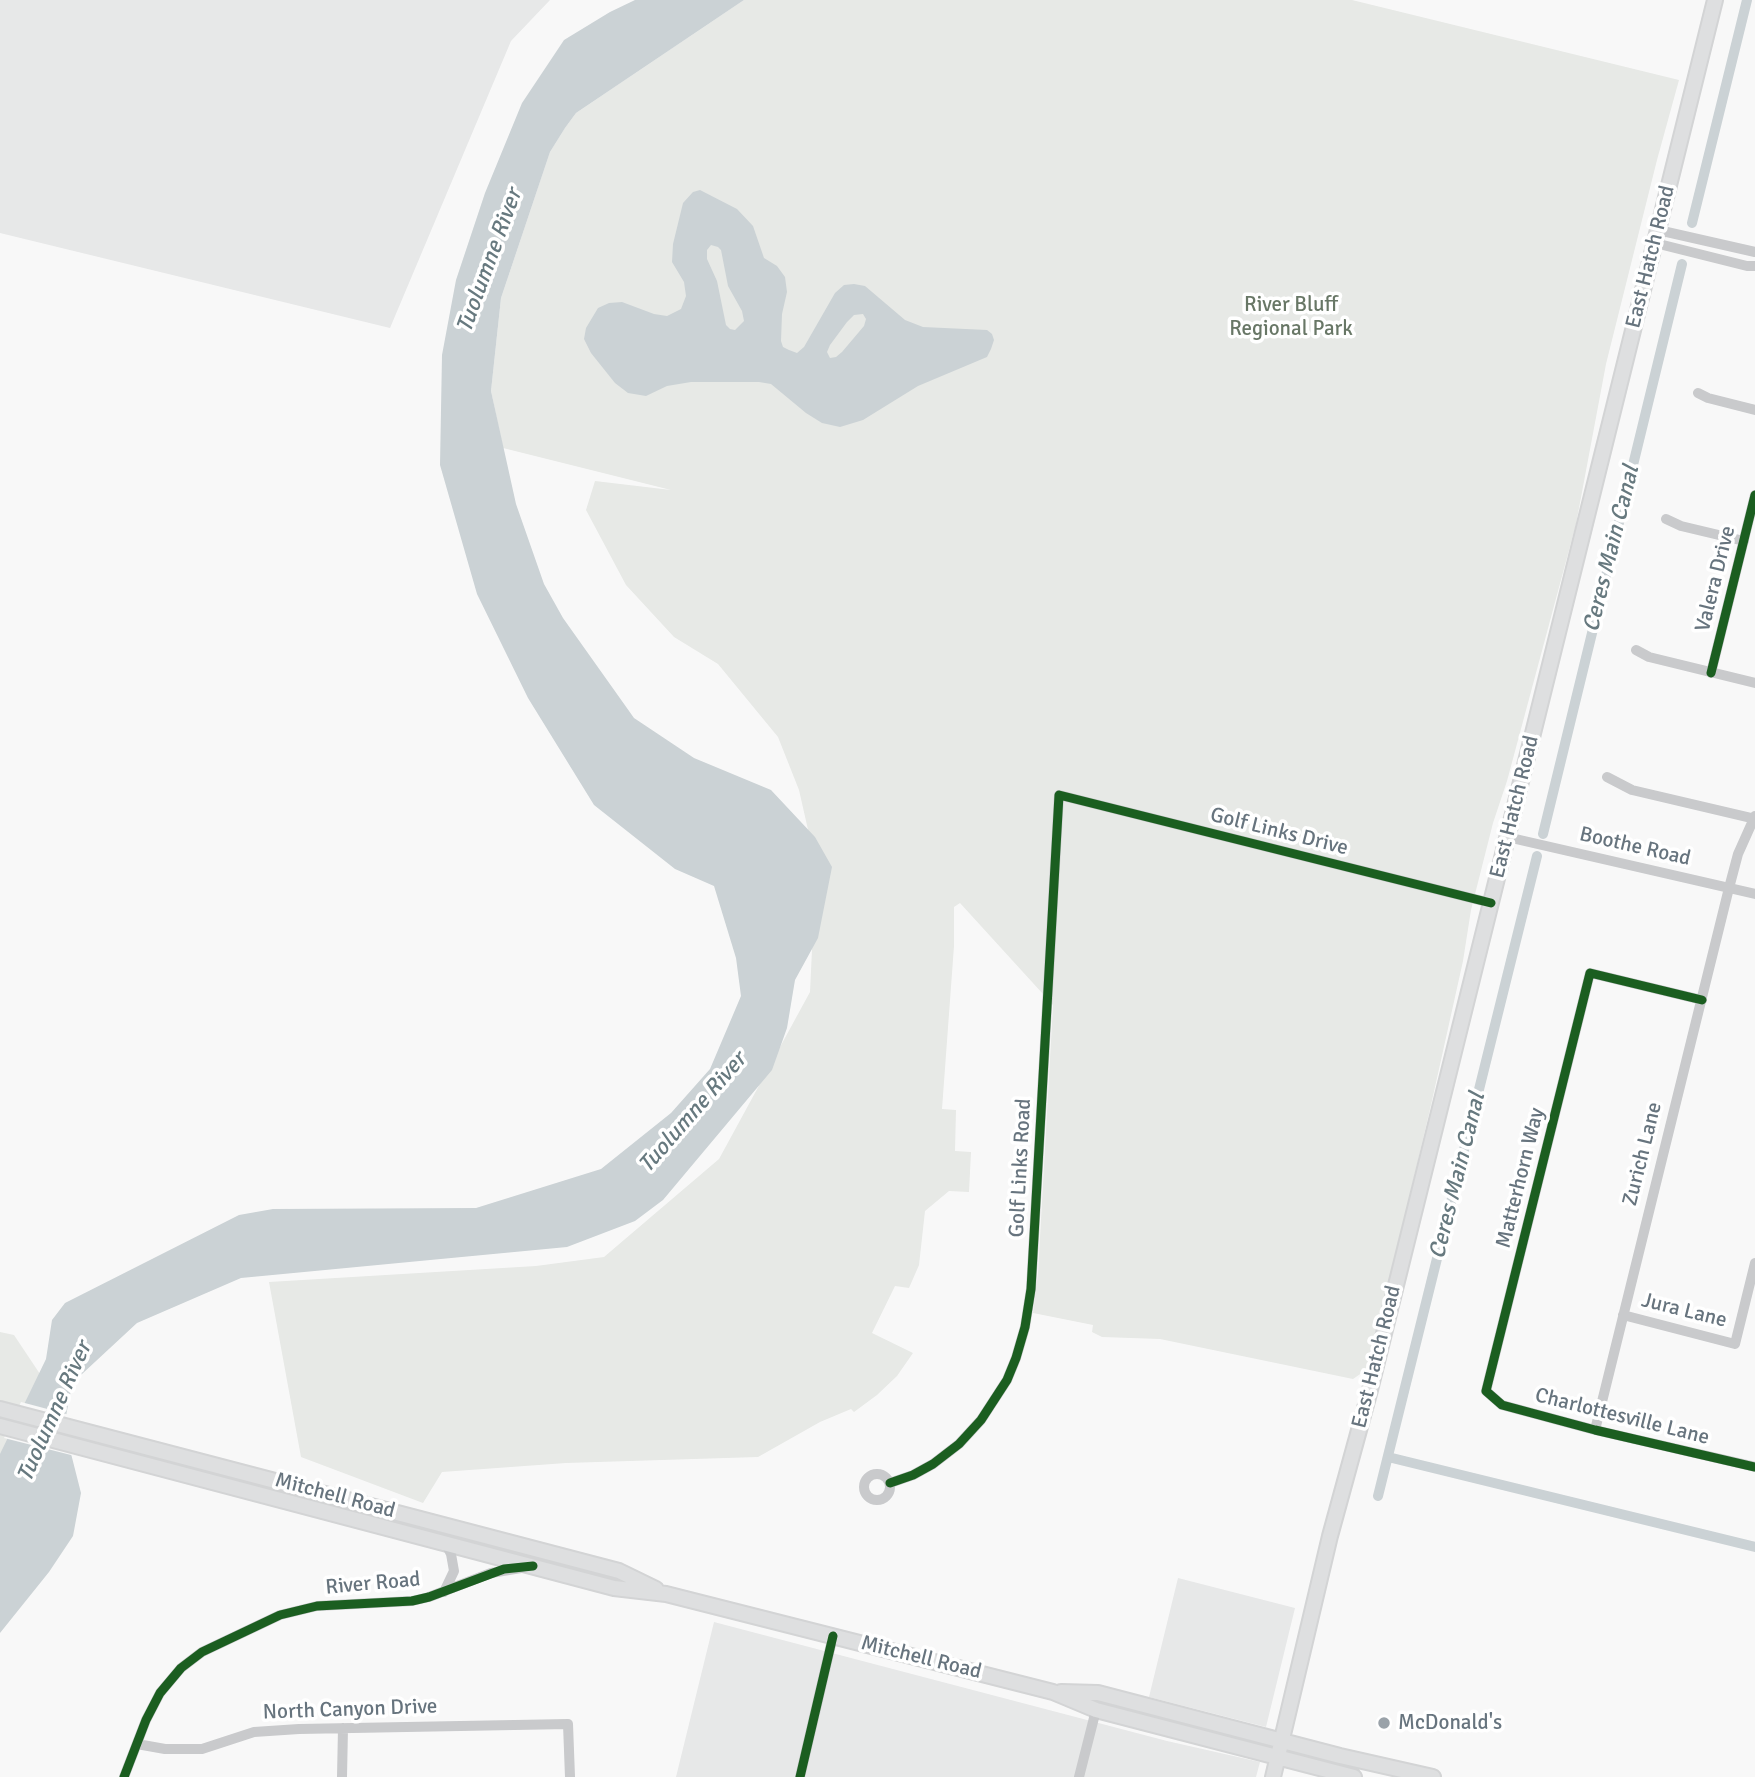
<!DOCTYPE html>
<style>
body{margin:0}
canvas{display:block;background:#f8f8f8}
</style>
<canvas width="1755" height="1777"></canvas>
<script>
const context = document.querySelector('canvas').getContext('2d');
context.lineJoin = 'round';
function fill(path, color) { context.fillStyle = color; context.fill(path, 'evenodd'); }
const toPath = rows => new Path2D(rows.map(r => 'M' + r).join(''));
function trace(path, color, width, dash) { context.strokeStyle = color; context.lineWidth = width; context.lineCap = dash ? 'butt' : 'round'; context.setLineDash(dash || []); context.stroke(path); }
function label(font, color, halo, rows, align = 'center') {
  context.font = font + ' Signika,sans-serif'; context.lineWidth = 7; context.setLineDash([]); context.textBaseline = 'middle'; context.strokeStyle = halo; context.fillStyle = color; for (const [text, x, y, turn = 0] of rows) {
    context.save(); context.translate(x, y); context.rotate((+turn || 0) * Math.PI / 180); context.textAlign = isNaN(turn) ? turn : align; if (halo) context.strokeText(text, 0, 0); context.fillText(text, 0, 0); context.restore();
  }
}
fill(toPath([
 [0,0,550,0,511,41,390,328,0,233],
 [1178,1578,1295,1608,1266,1727,1149,1697],
 [714,1622,1167,1741,1260,1762,1256,1777,676,1777]
]), '#e7e8e8');
fill(toPath([
 [744,0,1352,0,1679,80,1657,160,1606,364,1576,524,1507,781,1493,823,1471,910,1463,961,1431,1105,1369,1368,1353,1379,1160,1339,1102,1337,1092,1332,1093,1325,1033,1313,1038,1273,1053,1005,960,903,954,907,954,946,942,1109,956,1110,955,1151,971,1152,969,1192,949,1191,925,1211,919,1265,909,1288,895,1286,872,1333,913,1353,897,1376,877,1395,854,1412,851,1409,820,1422,758,1457,566,1463,442,1472,423,1503,301,1457,269,1282,536,1266,604,1257,719,1159,810,992,816,865,799,790,778,737,718,664,674,637,626,585,586,510,595,481,671,490,503,448,491,391,501,298,550,152,565,128,576,113],
 [0,1332,14,1335,68,1416,0,1513]
]), '#e7e9e6');
fill(toPath([
 [635,0,744,0,576,113,565,128,550,152,501,298,491,391,516,504,544,584,563,618,634,718,694,758,771,790,815,837,832,867,818,938,795,980,787,1028,772,1070,663,1200,635,1221,567,1247,241,1278,137,1323,82,1374,71,1390,64,1426,81,1493,73,1536,49,1572,0,1633,0,1454,46,1359,52,1320,65,1303,239,1215,273,1209,476,1208,601,1169,671,1113,710,1069,741,996,736,958,714,886,675,869,594,805,528,698,477,594,440,465,442,355,456,280,485,193,522,103,564,40,610,12],
 [700,190,737,209,753,226,764,258,777,266,785,277,787,292,782,314,781,341,783,347,789,350,797,353,804,347,835,293,844,285,854,284,865,286,905,320,923,327,987,330,992,334,994,340,991,349,987,357,918,386,863,420,840,427,822,423,806,413,771,384,759,382,691,382,667,386,646,396,628,393,615,383,591,353,584,339,586,328,598,308,609,303,622,302,654,314,667,316,681,309,686,296,684,282,672,262,673,244,683,203,693,192],
 [711,245,718,247,721,250,728,286,742,311,744,321,735,330,730,329,726,325,717,281,707,259,707,250],
 [863,314,866,319,864,326,842,352,836,357,830,358,827,352,830,345,847,322,854,315]
]), '#cbd2d5');
fill(toPath([
 [21,1402,70,1415,68,1426,75,1456,4,1438]
]), '#f8f8f8');
trace(toPath([
 [1692,223,1747,0],
 [1543,834,1682,264],
 [1388,1457,1755,1547],
 [1378,1496,1537,856]
]), '#cbd2d5', 10);
const major = toPath([
 [0,1409,619,1571,656,1589],
 [0,1426,614,1588,666,1594,1053,1692,1096,1710,1354,1777],
 [1061,1692,1098,1693,1340,1756,1433,1777],
 [1273,1777,1330,1536,1370,1390,1715,0]
]);
trace(major, '#d3d4d5', 18);
trace(toPath([
 [1658,230,1755,252],
 [1655,243,1747,266,1755,266],
 [1698,393,1708,398,1755,410],
 [1666,519,1681,526,1744,541],
 [1636,650,1649,657,1755,683],
 [1711,673,1755,495],
 [1607,777,1632,790,1755,819],
 [1507,837,1755,894],
 [1702,1000,1590,973,1486,1391,1502,1405,1595,1430,1755,1467],
 [1623,1315,1735,1344,1755,1263],
 [1595,1430,1729,888,1738,854,1755,816],
 '864 1487a13 13 0 1 1 26 0a13 13 0 1 1-26 0Z',
 [890,1483,913,1475,933,1464,959,1444,981,1420,1007,1380,1016,1358,1025,1327,1031,1289,1059,795,1491,903],
 [444,1592,454,1571,451,1554,445,1542],
 [137,1744,165,1749,202,1749,254,1732,299,1729,568,1724,570,1777],
 [124,1777,146,1720,160,1693,181,1668,202,1652,280,1615,317,1606,412,1601,429,1597,491,1573,527,1567],
 [342,1777,343,1728],
 [800,1777,833,1636],
 [1079,1777,1096,1710]
]), '#c9cacc', 10);
trace(major, '#dedfe0', 14);
trace(toPath([
 [1711,673,1755,495],
 [1702,1000,1590,973,1486,1391,1502,1405,1595,1430,1755,1467],
 [890,1483,913,1475,933,1464,959,1444,981,1420,1007,1380,1016,1358,1025,1327,1031,1289,1059,795,1491,903],
 [124,1777,146,1720,160,1693,181,1668,202,1652,280,1615,317,1606,412,1601,429,1597,504,1569,533,1566],
 [800,1777,833,1636]
]), '#1b5e20', 9);
for (const [x, y, r, color] of [
 [1384,1723,7,"#9aa2a9"]
]) { const dot = new Path2D(); dot.arc(x, y, r, 0, 2 * Math.PI); context.fillStyle = color; context.fill(dot); trace(dot, '#fff', 2.5); }
label('21px', '#67747e', '#fff', [
 ["East Hatch Road",1651,257,-76],
 ["Valera Drive",1716,579,-76],
 ["East Hatch Road",1515,807,-76],
 ["Golf Links Drive",1279,832,14],
 ["Boothe Road",1635,847,13],
 ["Zurich Lane",1643,1154,-76],
 ["Golf Links Road",1021,1168,-87],
 ["Matterhorn Way",1521,1178,-76],
 ["Jura Lane",1684,1311,14],
 ["East Hatch Road",1377,1357,-76],
 ["Charlottesville Lane",1622,1417,14],
 ["Mitchell Road",335,1496,15],
 ["River Road",373,1584,-5],
 ["Mitchell Road",921,1658,14],
 ["North Canyon Drive",350,1710,-2]
]);
label('21px', '#687766', '#fff', [
 ["River Bluff",1291,305],
 ["Regional Park",1291,329]
]);
label('21px', '#67747e', '#fff', [
 ["McDonald's",1398,1723]
], 'left');
label('italic 23px', '#67797f', '#fff', [
 ["Tuolumne River",490,261,-70],
 ["Ceres Main Canal",1612,549,-76],
 ["Tuolumne River",693,1113,-49],
 ["Ceres Main Canal",1458,1176,-76],
 ["Tuolumne River",55,1412,-66]
]);
</script>
